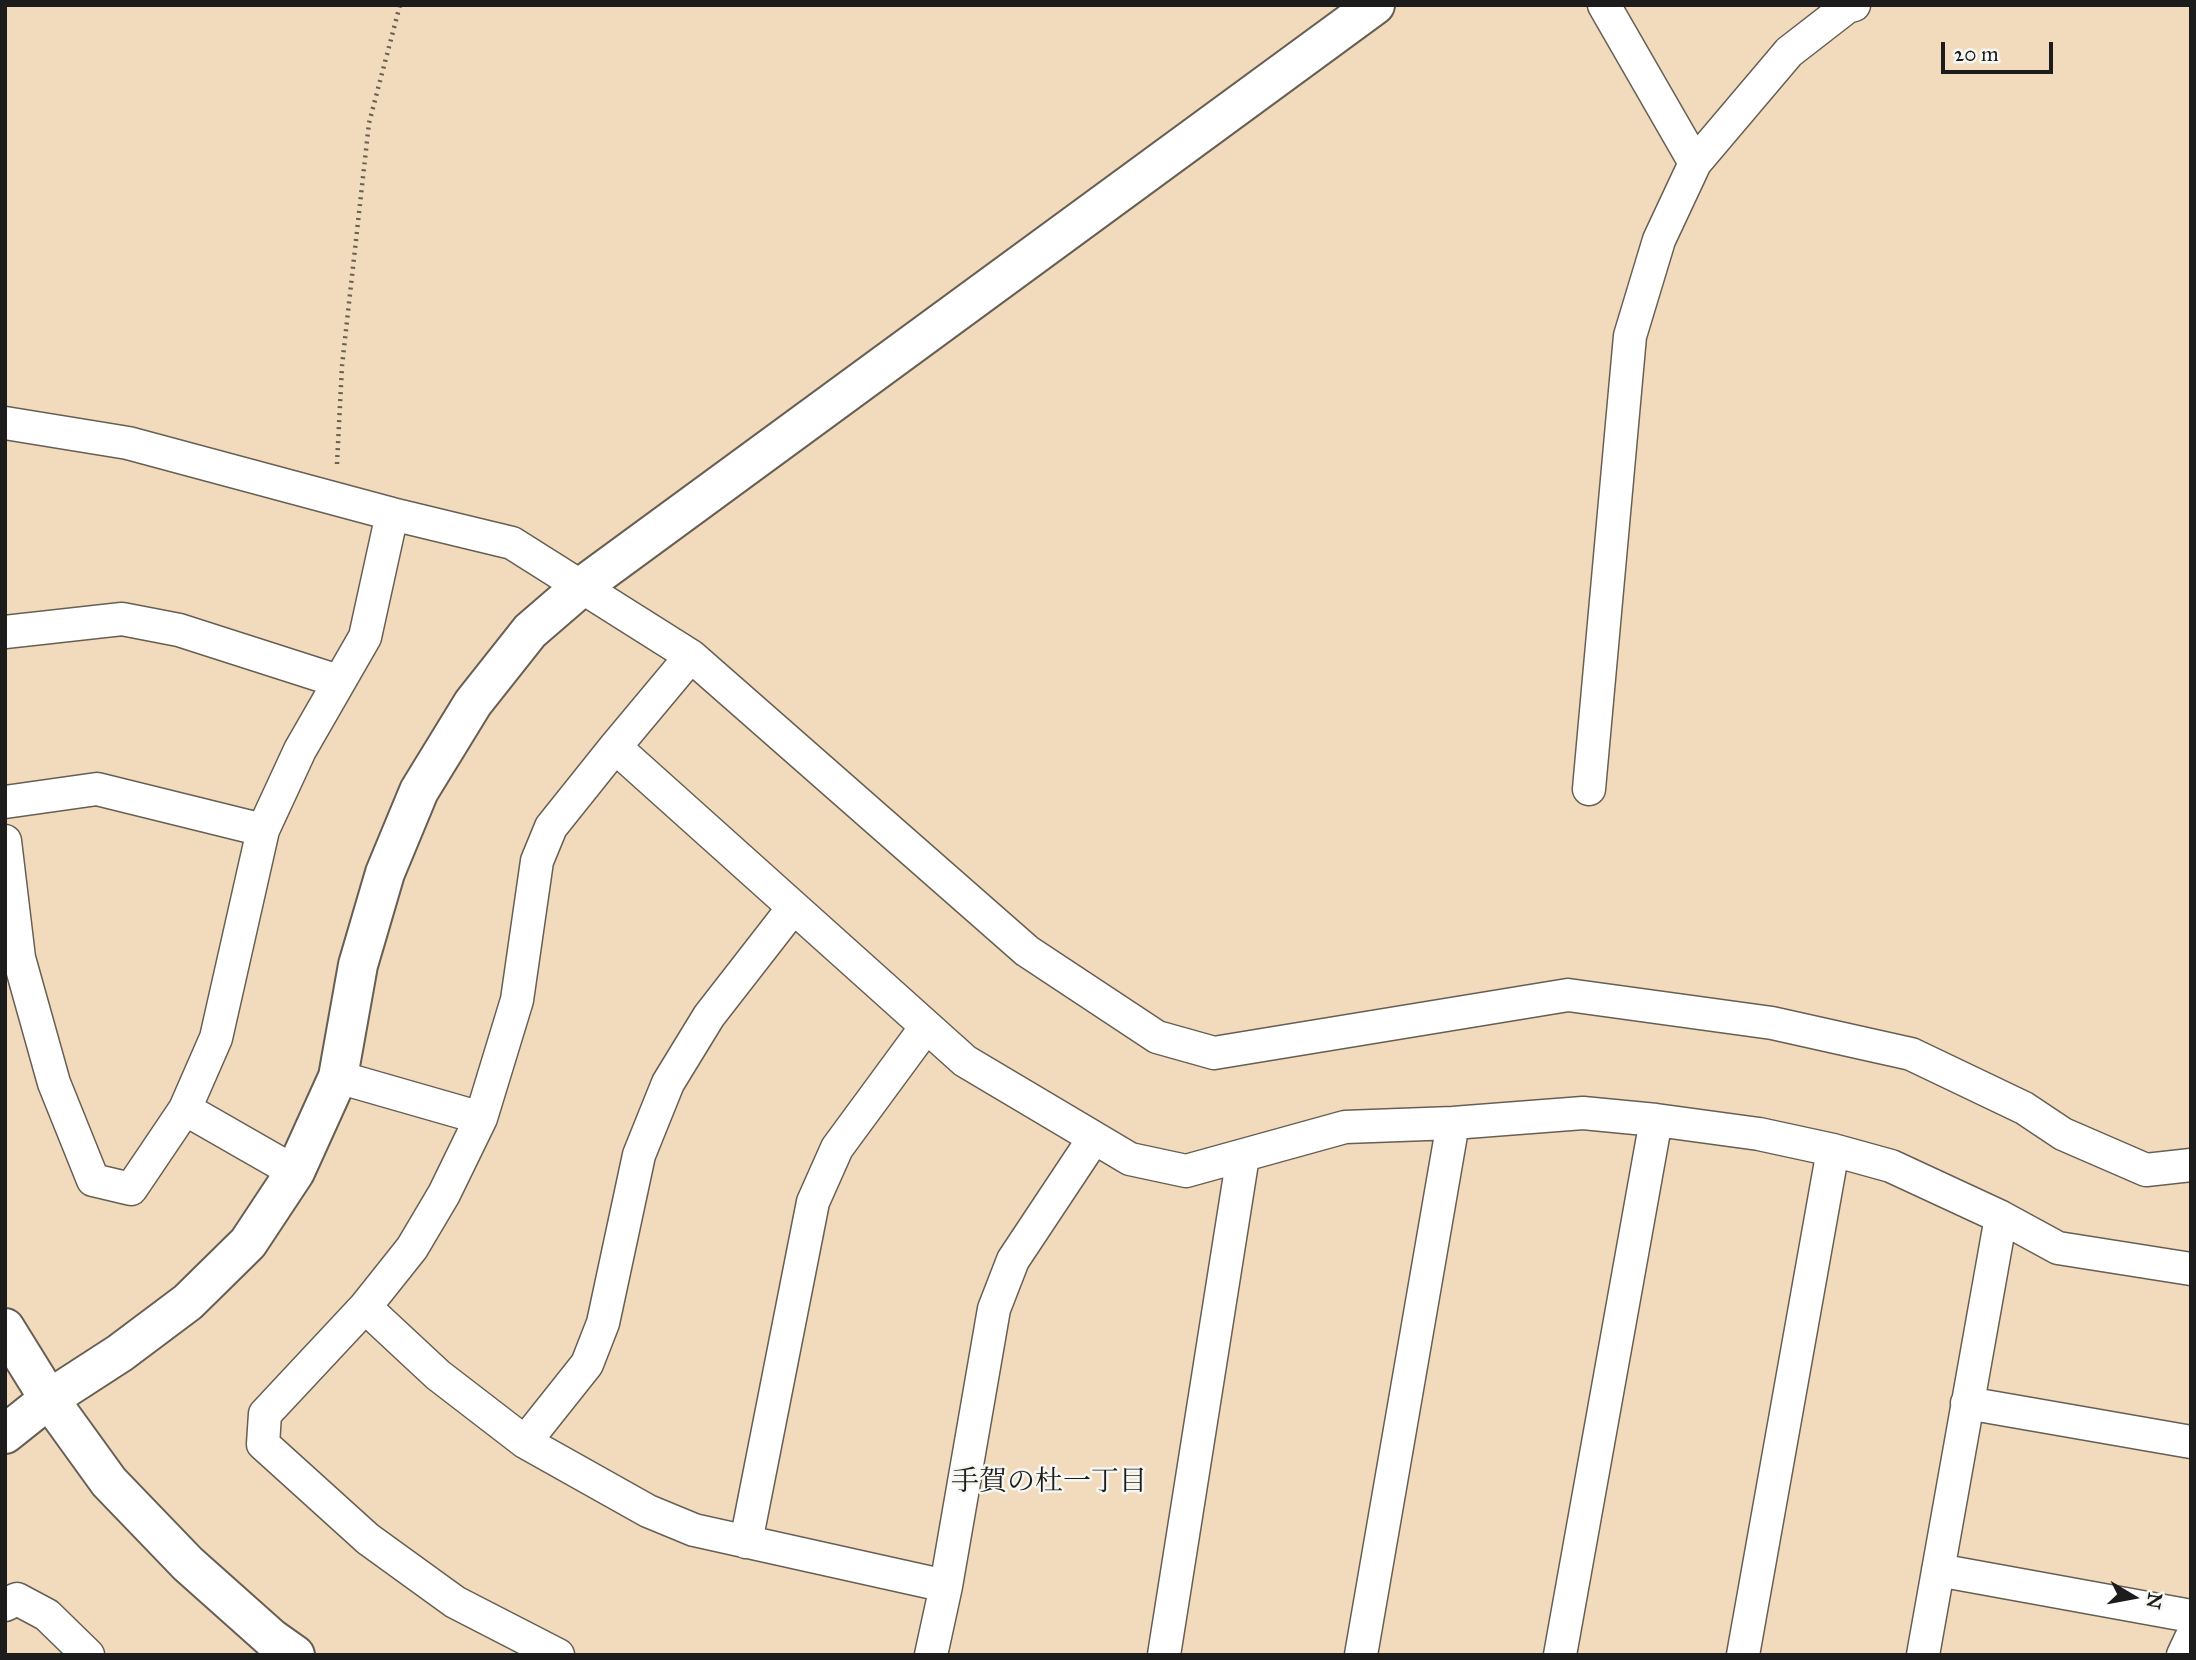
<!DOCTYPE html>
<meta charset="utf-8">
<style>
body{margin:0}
#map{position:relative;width:2196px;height:1660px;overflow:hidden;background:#f2dbbc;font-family:"IM FELL Great Primer",serif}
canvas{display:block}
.frame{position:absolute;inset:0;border:7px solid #1c1c1c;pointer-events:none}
.north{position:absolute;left:2098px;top:1562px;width:70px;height:70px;-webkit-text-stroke:5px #f6f6f2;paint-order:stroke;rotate:100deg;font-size:19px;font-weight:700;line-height:28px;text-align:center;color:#1c1c1c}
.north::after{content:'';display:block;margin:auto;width:24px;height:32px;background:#1c1c1c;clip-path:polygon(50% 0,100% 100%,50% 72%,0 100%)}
.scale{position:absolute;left:1941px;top:42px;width:112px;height:32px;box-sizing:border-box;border:4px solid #1c1c1c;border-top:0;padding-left:9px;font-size:21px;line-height:24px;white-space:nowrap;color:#1c1c1c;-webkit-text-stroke:5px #f6f6f2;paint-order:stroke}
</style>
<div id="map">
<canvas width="2196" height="1660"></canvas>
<div class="frame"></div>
<div class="north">N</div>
<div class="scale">20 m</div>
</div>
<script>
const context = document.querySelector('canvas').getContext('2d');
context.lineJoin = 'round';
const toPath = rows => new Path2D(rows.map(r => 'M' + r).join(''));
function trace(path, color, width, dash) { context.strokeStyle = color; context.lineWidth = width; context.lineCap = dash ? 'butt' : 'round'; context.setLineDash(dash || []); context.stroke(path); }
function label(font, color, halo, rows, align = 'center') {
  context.font = font + ' "IM FELL Great Primer","Noto Serif JP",serif'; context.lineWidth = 5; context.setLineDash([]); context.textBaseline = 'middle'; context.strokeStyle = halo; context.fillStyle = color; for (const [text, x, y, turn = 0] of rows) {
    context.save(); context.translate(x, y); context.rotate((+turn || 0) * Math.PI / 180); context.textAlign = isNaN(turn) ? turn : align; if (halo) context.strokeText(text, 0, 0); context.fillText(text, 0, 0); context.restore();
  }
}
const minor = toPath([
 [1604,5,1695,163],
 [5,423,128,443,392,514,512,543,691,656,615,747,965,1061,1130,1159,1186,1171,1345,1127,1453,1123,1583,1113,1656,1120,1759,1134,1833,1150,1891,1166,2001,1217,2058,1248,2191,1269],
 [5,632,122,619,179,630,338,681],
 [691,656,1027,951,1157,1037,1214,1053,1568,995,1772,1023,1911,1054,2024,1108,2063,1134,2146,1170,2191,1165],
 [1589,789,1630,336,1659,240,1695,163,1789,52,1847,7,1854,5],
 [5,802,97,789,263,830],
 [5,841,19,958,54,1083,93,1180,131,1189,185,1109,216,1038,263,830,300,750,365,637,392,514],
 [338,1077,481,1118],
 [185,1109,295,1172],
 [365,1307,438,1375,525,1442,648,1511,694,1530,946,1586],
 [1967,1403,2191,1442],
 [525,1442,587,1364,603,1323,639,1155,668,1083,709,1016,793,908],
 [746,1542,813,1202,837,1148,926,1027],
 [1938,1570,2191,1616],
 [5,1605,17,1599,47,1615,88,1655],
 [558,1655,455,1602,368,1539,263,1444,265,1414,365,1307,412,1248,444,1194,481,1118,517,1000,537,861,551,827,615,747],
 [931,1655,946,1586,994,1309,1013,1260,1094,1138],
 [1164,1655,1243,1156],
 [1361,1655,1453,1123],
 [1560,1655,1656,1120],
 [1743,1655,1833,1150],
 [1923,1655,2001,1217],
 [2183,1655,2191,1638]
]);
const tertiary = toPath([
 [5,1328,49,1399,109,1482,188,1564,271,1638,295,1655],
 [5,1434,49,1399,120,1353,188,1302,248,1243,295,1172,338,1077,358,965,385,873,419,791,473,703,530,631,581,587,1375,5]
]);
trace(minor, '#675f54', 35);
trace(tertiary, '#675f54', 42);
trace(toPath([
 [337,464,342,366,369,123,400,5]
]), '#675f54', 4.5, [2, 5]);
trace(minor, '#fff', 32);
trace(tertiary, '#fff', 38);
label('28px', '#1c1c1c', '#f6f6f2', [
 ["手賀の杜一丁目",1049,1483]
]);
</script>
